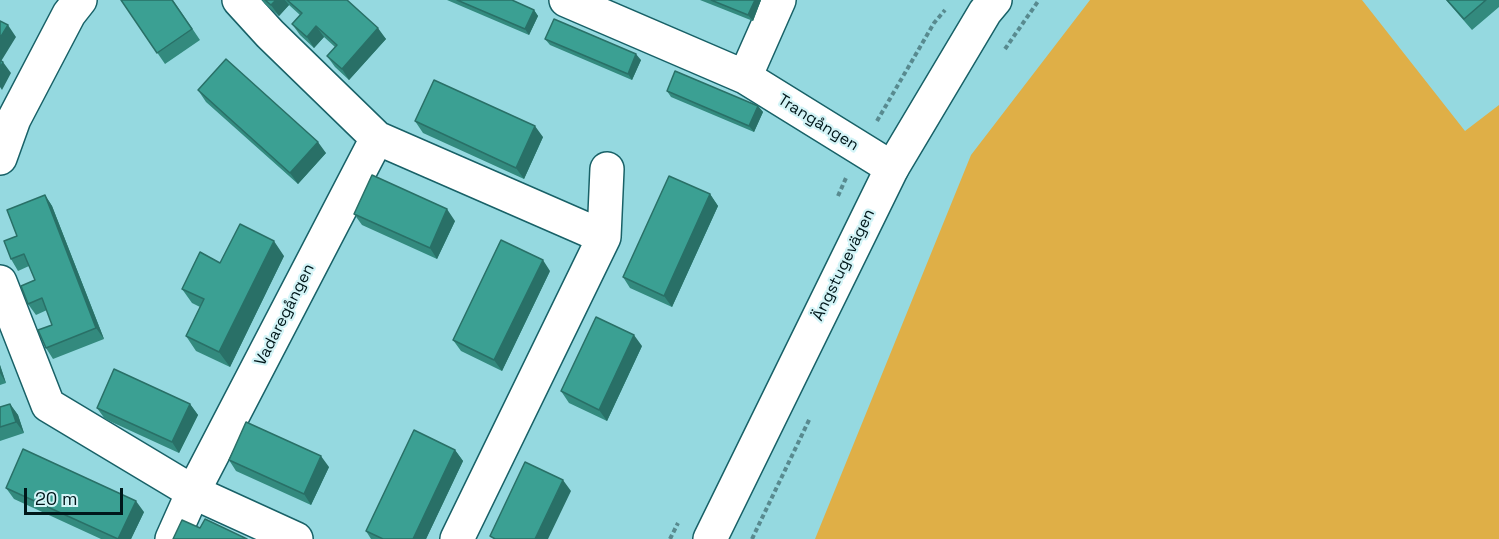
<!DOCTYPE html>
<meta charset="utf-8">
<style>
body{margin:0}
#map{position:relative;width:1499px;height:539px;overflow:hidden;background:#95d9e0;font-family:"Space Grotesk",sans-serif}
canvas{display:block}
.scale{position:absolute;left:24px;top:488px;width:99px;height:27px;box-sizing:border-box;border:3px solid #00171a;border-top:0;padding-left:8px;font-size:18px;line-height:21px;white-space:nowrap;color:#00171a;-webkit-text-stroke:4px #d3f4f7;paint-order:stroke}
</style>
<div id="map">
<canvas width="1499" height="539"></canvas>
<div class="scale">20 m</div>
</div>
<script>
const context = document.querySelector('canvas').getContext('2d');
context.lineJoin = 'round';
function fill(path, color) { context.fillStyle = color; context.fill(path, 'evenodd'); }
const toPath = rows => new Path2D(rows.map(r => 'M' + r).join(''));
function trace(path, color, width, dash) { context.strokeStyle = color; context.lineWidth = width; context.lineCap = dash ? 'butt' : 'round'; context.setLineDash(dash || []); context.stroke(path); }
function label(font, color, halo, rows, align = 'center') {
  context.font = font + ' "Space Grotesk",sans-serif'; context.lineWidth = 4.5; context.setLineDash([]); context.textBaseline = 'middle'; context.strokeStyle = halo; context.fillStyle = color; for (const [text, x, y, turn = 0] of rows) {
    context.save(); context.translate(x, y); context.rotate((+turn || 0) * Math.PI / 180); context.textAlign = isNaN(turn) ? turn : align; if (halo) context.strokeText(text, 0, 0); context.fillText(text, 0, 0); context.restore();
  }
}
fill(toPath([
 [1090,0,1362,0,1465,131,1499,105,1499,539,815,539,971,155]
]), '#dfaf47');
const street = toPath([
 [239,0,270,34,377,138],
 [566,0,745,77,892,168],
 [745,77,779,0],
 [0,158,14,119,69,14,80,0],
 [0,282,48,405,193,492,296,539],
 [172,539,193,492,377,138,604,237],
 [457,539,604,237,607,169]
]);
const secondary = toPath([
 [710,539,892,168,985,12,995,0]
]);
trace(street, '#186167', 36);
trace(secondary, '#186167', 36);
trace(toPath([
 [1005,49,1039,0],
 [877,121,934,23,945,10],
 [838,196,846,178],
 [670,539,678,523],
 [752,539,810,418]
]), '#588a8f', 4, [4.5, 3]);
trace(street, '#fff', 33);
trace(secondary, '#fff', 33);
fill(toPath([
 [121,0,173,0,200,40,165,64],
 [262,0,347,0,386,39,349,80,335,67,327,56,335,47,324,37,314,48,300,35,292,24,300,15,289,5,279,16,265,4],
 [447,0,512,0,534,10,538,16,529,35],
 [700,0,761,0,753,21],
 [1446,0,1499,0,1499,7,1472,30],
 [545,39,641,60,632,80,550,45],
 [198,90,326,153,298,184,206,102],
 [667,91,758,106,763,112,754,132,671,97],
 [415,121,543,137,524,179,423,133],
 [710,194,718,206,672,307,630,288,623,277],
 [45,195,52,206,104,339,53,359,46,348,52,325,47,310,36,315,28,304,35,280,29,266,18,271,11,259,17,236],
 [354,214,455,221,437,259,362,225],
 [284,256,230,367,196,351,186,336,200,307,192,303,182,289,220,263],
 [550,271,502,371,461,351,453,340],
 [642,346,607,421,569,403,561,391],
 [0,365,6,383,0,385],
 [10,404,18,415,24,433,0,441,0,407],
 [190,404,198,415,179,453,105,419,97,408],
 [455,450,463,461,426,539,371,539,366,531],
 [229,460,329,467,311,505,236,471],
 [6,488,144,512,131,539,101,539,14,499]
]), '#338a7e');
fill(toPath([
 [276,0,285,0,289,5,279,16,271,5],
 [755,0,761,0,753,21,748,15],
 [534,10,538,16,529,35,525,29],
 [8,25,16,37,0,63,0,38],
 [316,26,324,37,314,48,307,37],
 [378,28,386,39,349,80,342,69],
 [636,54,641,60,632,80,628,74],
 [3,62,11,73,2,90,0,87,0,68],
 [758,106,763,112,754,132,749,126],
 [535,126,543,137,524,179,516,168],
 [318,142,326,153,298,184,290,173],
 [710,194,718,206,672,307,664,296],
 [45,195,52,206,104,339,96,328],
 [447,209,455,221,437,259,430,248],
 [274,241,284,256,230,367,219,352],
 [543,260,550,271,502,371,494,360],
 [634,335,642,346,607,421,599,410],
 [0,365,6,383,0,373],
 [10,404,18,415,24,433,16,422],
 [190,404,198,415,179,453,172,442],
 [455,450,463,461,426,539,413,539],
 [321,456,329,467,311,505,304,494],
 [563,480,571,491,548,539,535,539],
 [136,501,144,512,131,539,118,539]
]), '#297067');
const building = toPath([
 [121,0,172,0,192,29,157,53,121,0],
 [265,0,276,0,271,5,265,0],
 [287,0,347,0,378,28,342,69,327,56,337,45,316,26,307,37,292,24,302,13,287,0],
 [457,0,512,0,534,10,525,29,457,0],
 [711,0,755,0,748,15,711,0],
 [1447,0,1486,0,1464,19,1447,0],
 [554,19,636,54,628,74,545,39,554,19],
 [0,21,8,25,0,38,0,21],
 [226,59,318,142,290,173,198,90,226,59],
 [0,60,3,62,0,68,0,60],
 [675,71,758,106,749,126,667,91,675,71],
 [434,80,535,126,516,168,415,121,434,80],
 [372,175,447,209,430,248,354,214,372,175],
 [669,176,710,194,664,296,623,277,669,176],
 [45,195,96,328,46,348,38,330,52,325,42,298,28,304,21,286,35,280,24,254,11,259,4,241,17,236,7,210,45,195],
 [240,224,274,241,219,352,186,336,204,299,182,289,200,252,220,263,240,224],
 [501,240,543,260,494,360,453,340,501,240],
 [596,317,634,335,599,410,561,391,596,317],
 [114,369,190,404,172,442,97,408,114,369],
 [10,404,16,422,0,427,0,407,10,404],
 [246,422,321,456,304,494,229,460,246,422],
 [414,430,455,450,413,539,383,539,366,531,414,430],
 [23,449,136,501,118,539,6,488,23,449],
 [525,462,563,480,535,539,495,539,490,536,525,462],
 [205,519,247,539,173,539,182,520,200,528,205,519]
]);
fill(building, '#3ba093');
trace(building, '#297067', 1.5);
label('16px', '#00171a', '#d3f4f7', [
 ["Trangången",818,123,32],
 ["Ängstugevägen",844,265,-64],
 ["Vadaregången",285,315,-63]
]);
</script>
